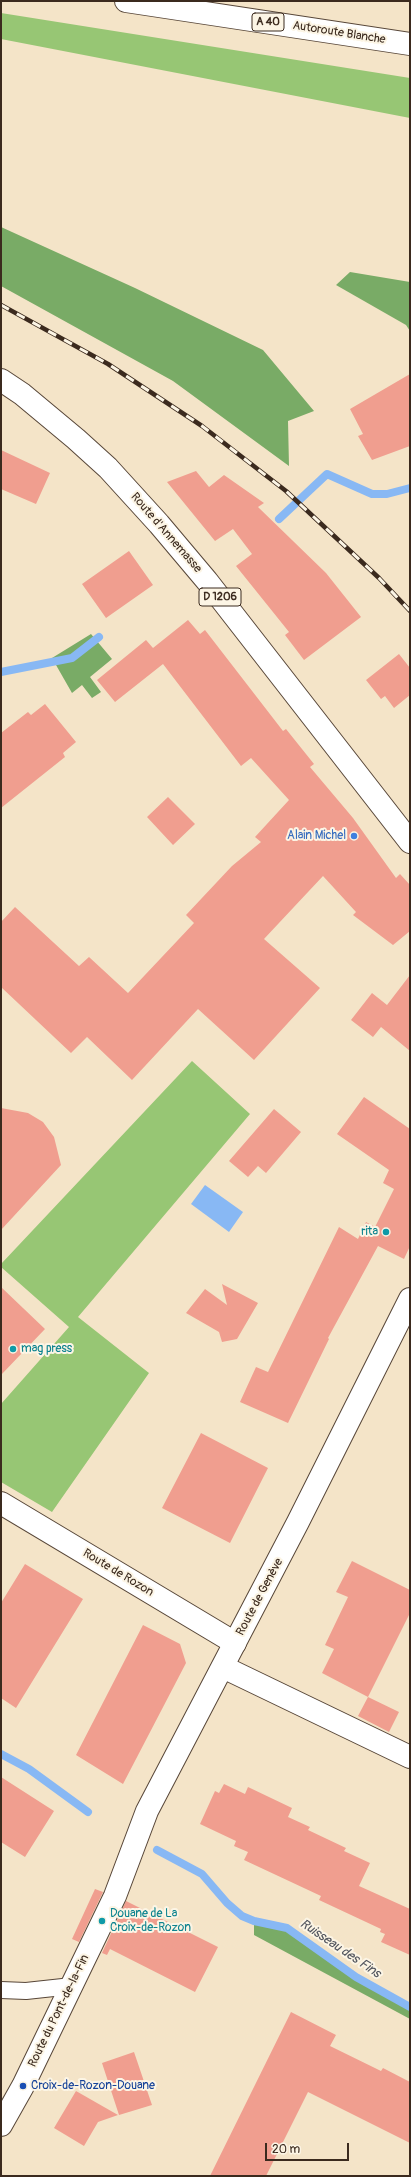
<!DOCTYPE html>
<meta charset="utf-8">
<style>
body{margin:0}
#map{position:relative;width:411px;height:2177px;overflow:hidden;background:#f4e4c8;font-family:Pangolin,sans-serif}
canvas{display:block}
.frame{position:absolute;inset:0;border:2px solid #3b2a1e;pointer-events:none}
.scale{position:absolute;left:265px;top:2143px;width:84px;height:18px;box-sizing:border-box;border:2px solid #3b2a1e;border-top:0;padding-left:5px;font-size:12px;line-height:14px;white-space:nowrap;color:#3b2a1e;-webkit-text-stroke:3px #fcf5e5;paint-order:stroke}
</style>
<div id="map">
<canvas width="411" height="2177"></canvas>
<div class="frame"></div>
<div class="scale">20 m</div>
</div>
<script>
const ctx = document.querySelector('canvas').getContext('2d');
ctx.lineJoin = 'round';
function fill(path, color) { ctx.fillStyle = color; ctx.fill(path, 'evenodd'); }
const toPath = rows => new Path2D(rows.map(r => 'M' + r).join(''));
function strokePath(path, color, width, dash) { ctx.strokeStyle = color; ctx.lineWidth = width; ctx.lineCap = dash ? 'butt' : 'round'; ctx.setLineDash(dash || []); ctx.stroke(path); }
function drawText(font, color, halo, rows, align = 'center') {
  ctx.font = font + ' Pangolin,sans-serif'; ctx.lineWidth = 4; ctx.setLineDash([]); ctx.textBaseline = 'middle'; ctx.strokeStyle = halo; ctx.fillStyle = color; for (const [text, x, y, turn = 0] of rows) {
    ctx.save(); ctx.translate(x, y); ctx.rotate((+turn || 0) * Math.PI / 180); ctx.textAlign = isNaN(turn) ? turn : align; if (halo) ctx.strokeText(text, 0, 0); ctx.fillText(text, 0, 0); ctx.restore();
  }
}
const green = toPath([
 [1,13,410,78,410,118,1,39],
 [192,1061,250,1114,78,1317,149,1373,52,1512,1,1482,1,1404,69,1327,1,1267,1,1264]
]);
const forest = toPath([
 [1,227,135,288,263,350,314,411,288,421,289,466,173,381,1,286],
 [350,272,410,282,410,331,406,325,336,285],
 [91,634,112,659,90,677,101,692,92,698,82,685,72,693,52,658],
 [254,1921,287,1928,356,1977,410,2007,410,2019,254,1935]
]);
const water = toPath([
 [205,1185,243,1212,229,1232,191,1204]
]);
const stream = toPath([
 [279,519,327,474,372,494,387,494,410,488],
 [1,672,72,658,99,637],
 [1,1754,29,1769,88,1812],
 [157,1850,202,1874,227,1903,242,1916,254,1921,287,1928,356,1977,410,2007]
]);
const building = toPath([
 [410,374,410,446,372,460,358,436,363,434,350,409],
 [1,450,50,473,36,504,1,489],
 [196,471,209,487,224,475,264,503,258,507,326,573,361,617,304,660,285,635,289,632,236,566,252,554,233,529,215,541,167,482],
 [129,551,153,585,106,618,82,584],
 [188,620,200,634,205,630,283,731,286,729,314,764,310,767,353,818,396,878,400,874,410,885,410,931,393,945,353,915,356,912,323,876,264,939,320,988,254,1060,198,1009,132,1080,87,1037,71,1053,1,987,1,922,15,907,79,966,89,957,128,993,194,923,186,915,232,866,261,842,255,837,289,800,251,758,241,766,163,664,115,702,97,680,146,640,153,648],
 [399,654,410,668,410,695,394,708,385,696,381,699,366,680],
 [45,704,76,742,63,753,65,757,1,808,1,733,28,712,31,715],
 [168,797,195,824,173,845,147,817],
 [410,975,410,1051,381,1027,373,1037,351,1020,372,993,387,1005],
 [364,1097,410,1129,410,1246,404,1259,378,1246,328,1338,329,1339,288,1423,240,1402,256,1367,268,1372,339,1227,358,1239,366,1222,375,1227,394,1189,383,1183,389,1170,337,1134],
 [1,1108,28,1113,43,1122,54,1137,61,1165,1,1230],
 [274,1109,301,1132,266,1173,258,1166,248,1177,229,1161],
 [222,1284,258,1303,237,1339,222,1342,219,1332,186,1313,205,1289,227,1305],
 [1,1287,45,1329,1,1375],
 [201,1433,268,1468,230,1543,162,1508],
 [352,1561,410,1590,410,1613,368,1697,322,1673,334,1649,325,1645,348,1597,336,1592],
 [25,1564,83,1599,16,1708,1,1698,1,1603],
 [143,1625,180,1644,186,1663,123,1784,76,1755],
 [368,1697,399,1712,389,1732,358,1716],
 [1,1777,54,1811,25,1857,1,1842],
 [224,1784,245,1794,248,1787,292,1808,288,1817,310,1827,308,1830,346,1848,344,1851,370,1863,359,1886,410,1909,410,1955,381,1942,385,1934,380,1932,381,1929,319,1900,321,1896,244,1860,248,1852,234,1846,236,1841,200,1824,215,1791,219,1793],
 [95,1889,103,1892,79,1942,72,1939],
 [126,1901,218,1947,195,1992,110,1949,107,1955,102,1953],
 [291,2012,336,2035,330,2046,381,2071,383,2068,410,2082,410,2143,308,2092,266,2176,210,2176],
 [134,2052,152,2105,119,2115,102,2063],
 [76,2091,118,2115,98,2122,84,2146,54,2128]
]);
const service = toPath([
 [1,1990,26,1991,72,1986]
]);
const minor = toPath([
 [1,1503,235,1643],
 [223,1667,410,1757]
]);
const secondary = toPath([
 [1,2125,23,2086,115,1896,147,1811,298,1522,410,1299]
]);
const primary = toPath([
 [1,380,22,394,76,439,108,468,159,524,207,581,410,842]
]);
const motorway = toPath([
 [126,1,410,44]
]);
const rail = toPath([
 [1,305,108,364,202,426,286,491,379,578,410,611]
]);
const markers = [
 [354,836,4,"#3f7fe0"],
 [386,1232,4,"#0f9aa8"],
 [13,1349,4,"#0f9aa8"],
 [102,1921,4,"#0f9aa8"],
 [23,2086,4,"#1a4fb4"]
];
const shields = [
 [268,22,32],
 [220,597,42]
];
const shieldNames = [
 ["A 40",268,22],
 ["D 1206",220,597]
];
const streetNames = [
 ["Autoroute Blanche",339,33,9],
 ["Route d'Annemasse",166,533,49],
 ["Route de Rozon",118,1573,31],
 ["Route de Genève",260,1597,-62],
 ["Route du Pont-de-la-Fin",59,2011,-64]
];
const shopNames = [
 ["Alain Michel",346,836]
];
const cultureNames = [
 ["rita",378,1232,"right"],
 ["mag press",21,1349],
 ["Douane de La",110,1914],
 ["Croix-de-Rozon",110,1928]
];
const transitNames = [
 ["Croix-de-Rozon-Douane",31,2086]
];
const waterNames = [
 ["Ruisseau des Fins",340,1949,34]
];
fill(green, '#97c674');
fill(forest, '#79ab66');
fill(water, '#88b8f4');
strokePath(stream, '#88b8f4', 8);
fill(building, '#f09e8f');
strokePath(service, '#574638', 18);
strokePath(minor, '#574638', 24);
strokePath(secondary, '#574638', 24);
strokePath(primary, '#574638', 24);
strokePath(motorway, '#574638', 24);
strokePath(service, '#fff', 16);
strokePath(minor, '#fff', 22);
strokePath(secondary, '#fff', 22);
strokePath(primary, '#fff', 22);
strokePath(motorway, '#fff', 22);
strokePath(rail, '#3b2a1e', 4.5);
strokePath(rail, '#fcf5e5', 3, [9]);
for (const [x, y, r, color] of markers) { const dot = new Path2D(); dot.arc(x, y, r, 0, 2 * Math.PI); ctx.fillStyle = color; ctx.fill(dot); strokePath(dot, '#fcf5e5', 1.5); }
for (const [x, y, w] of shields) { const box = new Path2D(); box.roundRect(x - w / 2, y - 9, w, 18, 3); ctx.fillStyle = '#fcf5e5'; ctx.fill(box); strokePath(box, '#3b2a1e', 1); }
drawText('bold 11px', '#3b2a1e', null, shieldNames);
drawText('12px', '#3b2a1e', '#fcf5e5', streetNames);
drawText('12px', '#366cbe', '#fcf5e5', shopNames, 'right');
drawText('12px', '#0d838f', '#fcf5e5', cultureNames, 'left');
drawText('12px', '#164399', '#fcf5e5', transitNames, 'left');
drawText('italic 13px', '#52555e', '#fcf5e5', waterNames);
</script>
